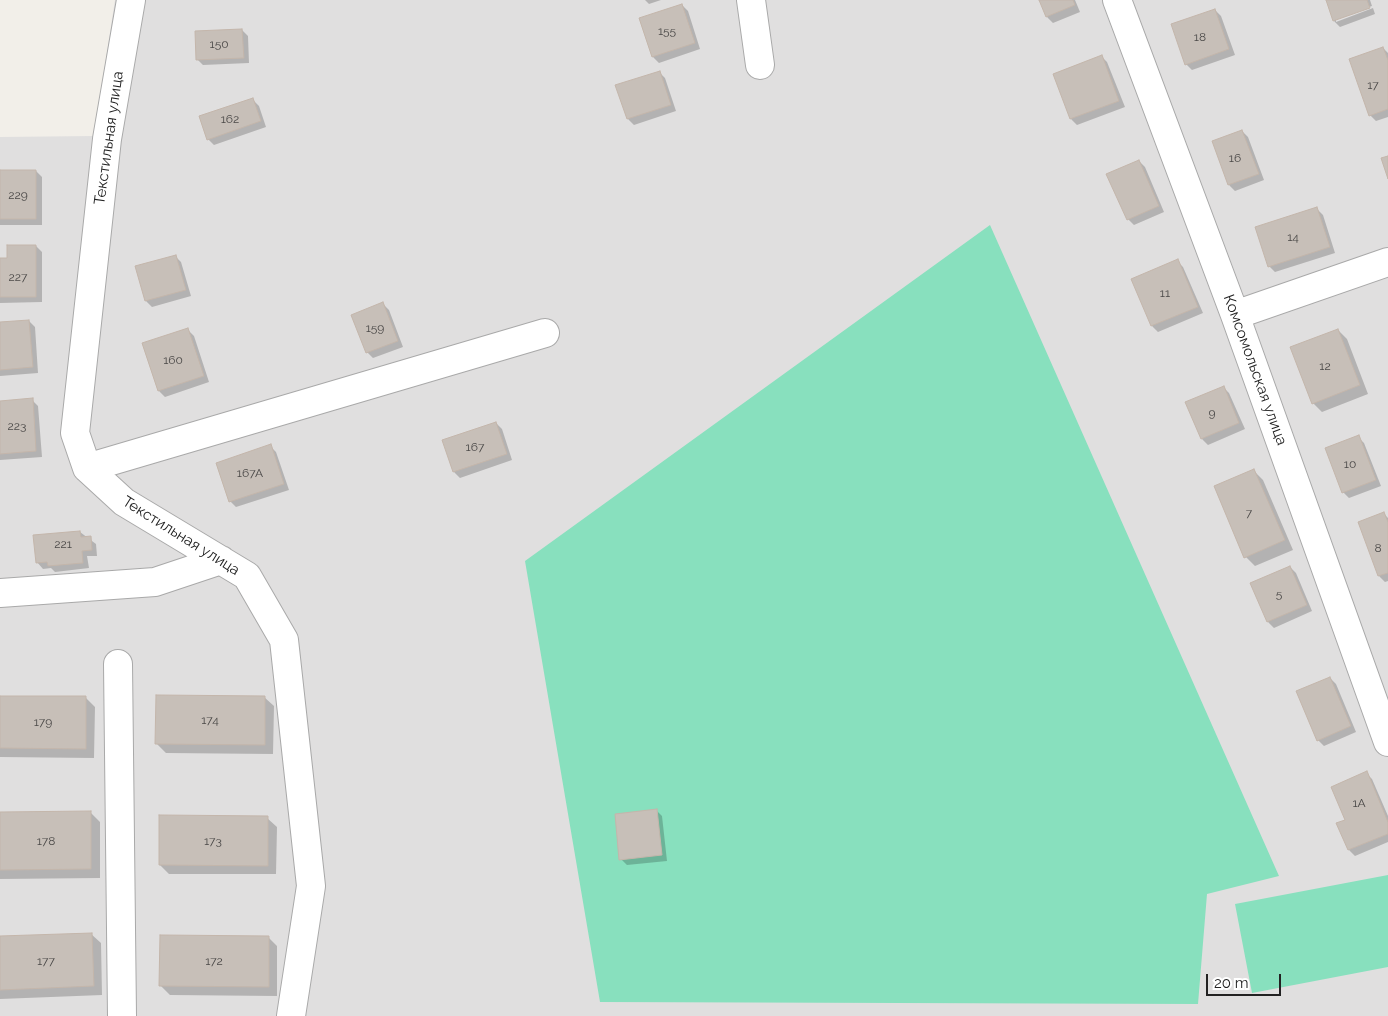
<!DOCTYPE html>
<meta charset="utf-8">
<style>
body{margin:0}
#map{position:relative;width:1388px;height:1016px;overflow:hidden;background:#f2efe9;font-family:Raleway,sans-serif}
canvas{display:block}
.scale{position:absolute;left:1206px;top:974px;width:75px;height:22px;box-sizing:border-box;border:2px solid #222;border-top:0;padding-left:6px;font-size:15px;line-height:18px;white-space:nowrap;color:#222;-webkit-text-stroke:4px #fff;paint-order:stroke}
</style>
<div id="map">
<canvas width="1388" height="1016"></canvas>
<div class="scale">20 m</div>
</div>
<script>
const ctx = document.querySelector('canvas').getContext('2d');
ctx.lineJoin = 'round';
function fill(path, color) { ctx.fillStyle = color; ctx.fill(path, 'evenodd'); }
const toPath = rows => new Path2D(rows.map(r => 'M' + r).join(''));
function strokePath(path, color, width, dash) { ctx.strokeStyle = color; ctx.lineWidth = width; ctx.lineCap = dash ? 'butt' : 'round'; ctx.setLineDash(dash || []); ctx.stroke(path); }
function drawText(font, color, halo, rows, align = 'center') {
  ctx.font = font + ' Raleway,sans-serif'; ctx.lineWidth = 4; ctx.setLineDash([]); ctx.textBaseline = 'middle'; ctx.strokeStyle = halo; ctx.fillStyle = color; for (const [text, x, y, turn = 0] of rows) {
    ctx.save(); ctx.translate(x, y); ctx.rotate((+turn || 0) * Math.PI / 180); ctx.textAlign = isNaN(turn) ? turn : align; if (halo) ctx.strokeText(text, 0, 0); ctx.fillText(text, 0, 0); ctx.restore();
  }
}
const residential = toPath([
 [115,0,1388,0,1388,1016,0,1016,0,137,94,136]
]);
const pitch = toPath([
 [990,225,1279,876,1207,894,1198,1004,600,1002,525,561],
 [1388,875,1388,967,1252,993,1235,904]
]);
const shadow = toPath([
 [645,0,661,0,649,4],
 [1040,0,1075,0,1080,12,1053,23,1047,17],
 [1327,0,1370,0,1372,6,1336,19,1336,22,1373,8,1375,14,1340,27,1334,21],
 [682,5,688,11,700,49,659,63,653,57,641,19],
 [1215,10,1221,16,1235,55,1192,70,1186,64],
 [242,30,248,36,249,63,203,65,197,59],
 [1383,48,1388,53,1388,117,1376,121,1370,115],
 [1101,56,1107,62,1125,107,1077,125,1071,119,1054,74],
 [659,72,665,78,676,111,634,125,628,119],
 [253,100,259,106,266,127,214,145,208,139],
 [1242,131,1248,137,1264,180,1235,191,1229,185,1213,142],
 [1139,161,1145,167,1164,212,1134,225,1128,219],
 [0,171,36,171,42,177,42,225,0,225],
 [1317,209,1323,215,1335,253,1275,272,1269,266],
 [36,246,42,252,42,302,0,303,0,259,8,259],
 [175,256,181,262,191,296,152,307,146,301],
 [1177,261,1183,267,1203,313,1158,332,1152,326,1133,280],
 [383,304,389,310,403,347,373,358,367,352],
 [29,321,35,327,38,373,0,376,0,323],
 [188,330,194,336,209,382,165,397,159,391,144,344],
 [1338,330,1347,339,1368,394,1322,412,1313,403],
 [1223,387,1229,393,1245,429,1208,445,1202,439],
 [32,400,38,406,42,457,0,460,0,402],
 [496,423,502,429,512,460,460,478,454,472],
 [1358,437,1364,443,1381,486,1349,498,1343,492],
 [270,446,276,452,289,490,236,507,230,501],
 [1254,471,1263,480,1293,550,1255,566,1246,557],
 [1384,514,1388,518,1388,581,1385,582,1379,576,1359,523],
 [80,532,96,544,97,556,87,556,89,568,55,572,51,568,43,569,37,562],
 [1290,567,1296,573,1312,611,1274,628,1268,622,1252,583],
 [1330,678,1336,684,1356,732,1324,746,1318,740],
 [0,697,85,697,95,707,94,758,0,757],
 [264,697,274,706,273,754,166,753,157,744],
 [1366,773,1372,779,1388,816,1388,842,1355,856,1349,850,1338,824,1347,820],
 [656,810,662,816,667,861,627,865,621,859],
 [90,812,100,822,100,878,0,879,0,813],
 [267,818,277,827,276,874,169,874,160,865],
 [91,934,101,943,102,995,0,999,0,937],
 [268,937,277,946,277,996,170,995,161,986]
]);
const building = toPath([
 [1039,0,1073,0,1075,5,1046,17,1039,0],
 [1326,0,1367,0,1370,8,1333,21,1326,0],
 [682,4,695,43,652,57,639,18,682,4],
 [1215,9,1229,49,1185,65,1171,24,1215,9],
 [242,29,244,58,196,60,195,31,242,29],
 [1383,47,1388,60,1388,109,1369,116,1349,59,1383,47],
 [1102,55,1119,101,1070,119,1053,74,1102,55],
 [660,71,671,105,627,119,615,85,660,71],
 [253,98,261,121,207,140,199,116,253,98],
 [1242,130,1259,174,1228,185,1212,141,1242,130],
 [1388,156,1388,179,1381,158,1388,156],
 [1139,160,1159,206,1127,220,1106,174,1139,160],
 [0,170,36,170,36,219,0,219,0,170],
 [1317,207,1330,247,1268,267,1255,227,1317,207],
 [7,245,36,245,36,297,0,297,0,258,7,258,7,245],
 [176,255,186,290,145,301,135,266,176,255],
 [1178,259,1198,307,1151,326,1131,279,1178,259],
 [383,302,398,341,366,353,351,315,383,302],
 [29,320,33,367,0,370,0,322,29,320],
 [188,328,204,376,158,391,142,343,188,328],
 [1338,329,1360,385,1312,404,1290,347,1338,329],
 [1224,386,1239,423,1201,439,1185,402,1224,386],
 [33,398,36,451,0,454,0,401,33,398],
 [496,422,507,454,453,472,442,440,496,422],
 [1359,435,1376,480,1342,493,1325,448,1359,435],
 [271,444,284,484,229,502,216,463,271,444],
 [1254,469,1285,540,1244,558,1214,486,1254,469],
 [1384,512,1388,522,1388,573,1378,576,1358,522,1384,512],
 [80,531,81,537,91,536,92,550,82,551,83,563,48,566,47,562,36,563,33,535,80,531],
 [1290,566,1307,605,1267,622,1250,583,1290,566],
 [1330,677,1351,726,1317,741,1296,691,1330,677],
 [156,695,265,696,265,745,155,744,156,695],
 [0,696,86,696,86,749,0,748,0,696],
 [1367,771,1388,822,1388,834,1348,850,1336,823,1345,820,1331,787,1367,771],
 [657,809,662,855,619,860,615,814,657,809],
 [91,811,91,869,0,870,0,812,91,811],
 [159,815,268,816,268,866,159,865,159,815],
 [92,933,94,986,0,990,0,936,92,933],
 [160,935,269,936,269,987,159,986,160,935]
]);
const minor = toPath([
 [131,0,107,139,75,433,87,468,124,502,247,576,284,640,311,886,291,1016],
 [751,0,760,65],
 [1117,0,1235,315,1388,742],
 [1235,315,1388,262],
 [87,468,545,333],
 [0,593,155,582,221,560],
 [118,664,122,1016]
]);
const numberNames = [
 ["155",667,31],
 ["18",1200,37],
 ["150",219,44],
 ["17",1373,85],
 ["162",230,119],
 ["16",1235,158],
 ["229",18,195],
 ["14",1293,237],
 ["227",18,277],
 ["11",1165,293],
 ["159",375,328],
 ["160",173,360],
 ["12",1325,366],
 ["9",1212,413],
 ["223",17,426],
 ["167",475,447],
 ["10",1350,464],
 ["167А",250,473],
 ["7",1249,513],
 ["221",63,544],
 ["8",1378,548],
 ["5",1279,594],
 ["174",210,720],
 ["179",43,722],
 ["1А",1359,803],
 ["178",46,841],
 ["173",213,841],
 ["177",46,961],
 ["172",214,961]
];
const streetNames = [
 ["Текстильная улица",109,138,-82],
 ["Комсомольская улица",1255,370,70],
 ["Текстильная улица",181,536,32]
];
fill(residential, '#e0dfdf');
fill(pitch, '#88e0be');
fill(shadow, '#0003');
fill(building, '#c7bfb8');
strokePath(building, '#c4b6ab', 1);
strokePath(minor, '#a9a9a9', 30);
strokePath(minor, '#fff', 28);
drawText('12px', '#4b4948', null, numberNames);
drawText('15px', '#222', '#fff', streetNames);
</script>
